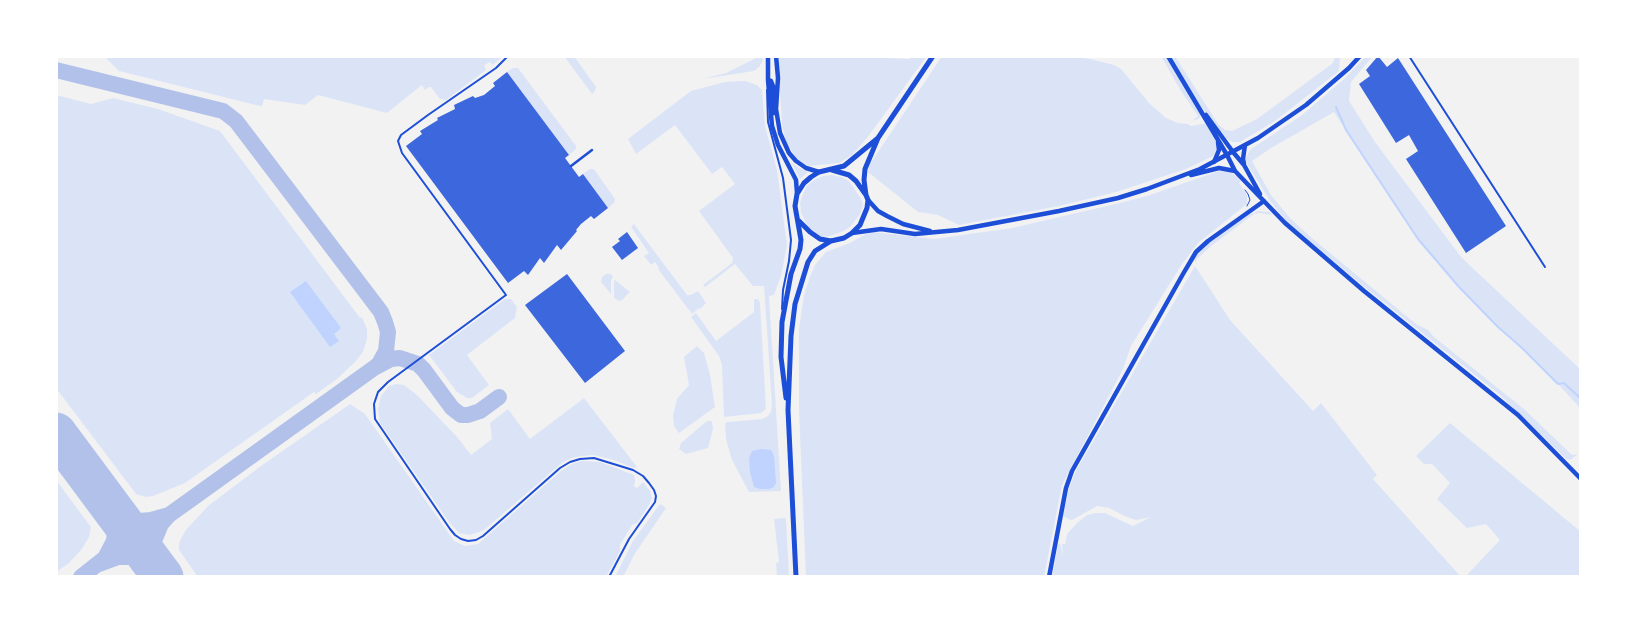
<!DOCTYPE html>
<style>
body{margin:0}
#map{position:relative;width:1637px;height:633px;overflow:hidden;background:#f2f2f2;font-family:Mulish,sans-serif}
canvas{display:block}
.frame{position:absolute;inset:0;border:58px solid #fff;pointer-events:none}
</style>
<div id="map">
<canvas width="1637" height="633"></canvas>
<div class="frame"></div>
</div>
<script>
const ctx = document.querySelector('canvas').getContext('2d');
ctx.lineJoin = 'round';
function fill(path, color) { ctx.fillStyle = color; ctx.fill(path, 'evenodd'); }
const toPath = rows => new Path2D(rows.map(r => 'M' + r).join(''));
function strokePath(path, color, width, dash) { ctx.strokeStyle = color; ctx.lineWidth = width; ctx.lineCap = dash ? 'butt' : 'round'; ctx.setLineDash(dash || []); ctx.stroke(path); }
const green = toPath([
 [104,56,504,56,492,65,490,62,484,65,486,70,446,100,440,99,431,87,429,87,425,90,422,85,387,113,318,95,305,105,264,99,262,106,260,106,119,71],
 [564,56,574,56,596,87,595,91,592,94],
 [760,56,762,56,763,60,759,67,754,71,702,79,726,73],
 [778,56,843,56,909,59,913,56,927,56,867,138,852,155,839,163,809,166,797,159,786,142,782,125],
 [942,56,1070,56,1090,59,1114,65,1121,69,1149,103,1166,118,1178,123,1188,124,1191,126,1207,123,1216,139,1218,145,1217,150,1215,154,1211,157,1186,169,1116,192,1059,206,959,225,938,215,918,212,868,172,870,164],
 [1161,56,1175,56,1218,124,1225,130,1232,131,1257,119,1333,63,1335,56,1340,56,1339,71,1275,121,1240,142,1233,142,1227,139,1189,92,1202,114,1198,119,1192,121,1198,116,1181,91],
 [1366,56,1373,56,1351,82,1349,101,1375,142,1461,257,1581,370,1581,409,1558,384,1522,348,1498,327,1459,287,1418,239,1334,112,1271,148,1252,161,1271,195,1290,218,1313,239,1416,324,1428,330,1434,337,1524,409,1572,455,1578,454,1581,456,1578,454,1570,460,1566,459,1500,395,1362,285,1288,223,1270,201,1246,162,1246,157,1251,149,1302,115,1344,79],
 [513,68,518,68,576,146,576,149,569,155,507,72],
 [745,81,757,85,762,90,765,126,777,170,787,245,781,276,774,295,769,296,781,491,749,492,732,460,726,439,725,423,728,422,762,419,768,416,771,412,772,405,764,286,753,286,735,264,705,287,703,285,732,263,733,258,699,211,735,184,722,167,712,174,675,125,636,154,628,139,691,91,725,82],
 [56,95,91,104,113,98,158,109,220,131,360,318,362,317,367,329,367,339,363,352,355,362,337,379,316,394,314,392,185,483,153,496,146,497,136,494,56,388],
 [791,162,796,166,808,172,800,179],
 [590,169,594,169,596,172,615,199,614,203,608,208,583,174],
 [1219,171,1229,172,1236,176,1241,181,1239,183,1247,195,1247,204,1198,243,1182,264,1131,346,1123,369,1062,485,1044,577,806,577,799,410,799,329,804,295,810,277,815,265,826,252,850,243,866,234,874,232,934,239,1012,228,1120,203,1147,196],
 [832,175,841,177,849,181,861,199,863,205,860,214,851,226,844,231,830,236,822,237,816,234,807,226,801,212,800,203,803,194,807,186,814,180,823,176],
 [1258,211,1270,212,1272,215,1259,213,1254,214,1211,246,1196,260,1196,263,1194,260,1197,255,1210,242,1249,215],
 [634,224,687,295,691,295,698,291,706,303,700,309,699,308,692,314,658,269,659,268,655,262,651,265,644,256,649,253,631,227],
 [1195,266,1230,320,1313,411,1321,403,1377,475,1373,479,1461,577,1052,577,1058,545,1060,543,1063,556,1062,544,1065,544,1067,534,1077,523,1087,515,1095,513,1105,513,1133,526,1151,517,1136,520,1127,517,1109,508,1097,506,1072,520,1068,519,1063,516,1069,488,1077,469],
 [606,274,611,274,613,277,611,280,611,294,601,282,602,277],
 [615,280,630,292,622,300,619,301,614,298,614,281],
 [505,299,511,299,517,307,515,318,467,355,489,385,472,398,467,398,457,392,429,355],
 [754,299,758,299,760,303,766,409,761,413,724,417,722,365,719,356,691,317,696,313,716,341,754,312],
 [697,346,704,353,710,375,715,407,679,433,674,426,673,415,677,399,689,385,684,357],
 [396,384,404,385,417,395,458,438,471,455,492,439,490,423,508,409,530,439,584,398,637,467,634,468,614,460,593,455,581,456,572,458,563,462,484,530,470,535,459,533,449,522,380,423,378,409,381,396,389,386],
 [350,404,365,414,454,541,465,546,478,544,561,471,572,464,582,461,600,462,634,475,635,482,634,486,637,488,643,482,650,491,652,498,649,505,637,523,632,525,620,545,620,551,606,577,198,577,179,550,179,543,185,531,208,506,261,466],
 [707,421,712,421,713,429,708,448,686,454,679,449,681,443],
 [1450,423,1581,532,1581,577,1465,577,1500,540,1486,524,1467,528,1437,499,1450,483,1432,464,1424,464,1416,456],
 [56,480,91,527,89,537,82,549,68,564,56,572],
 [660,504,666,508,634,555,623,577,615,577,633,541],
 [786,518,789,577,777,577,776,563,779,562,774,519]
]);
const water = toPath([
 [306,281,341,328,334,334,339,341,330,347,290,292],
 [761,449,771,450,774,456,776,483,774,487,769,489,760,489,754,487,750,472,749,458,752,451]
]);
const stream = toPath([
 [1336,107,1346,130,1418,239,1459,287,1498,327,1522,348,1558,384,1564,383,1581,399]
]);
const taxiway = toPath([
 [56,70,223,111,236,121,381,312,385,322,388,332,386,351,379,364,374,368,169,515,151,520,139,521,121,514,115,510,107,501],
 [376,367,391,359,400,358,418,364,424,370,452,408,461,415,468,415,480,411,499,397],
 [169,515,161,524,154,541,155,558,161,575,147,563,130,557,118,557,99,564,169,515],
 [81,577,105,558,114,541,115,531,114,519,108,503]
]);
const runway = toPath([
 [56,433,163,577]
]);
const building = toPath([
 [1378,56,1387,67,1398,58,1506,226,1466,253,1406,159,1418,151,1409,135,1396,143,1359,84,1370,76,1366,70],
 [507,72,569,155,565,158,579,177,583,174,608,208,594,219,591,216,581,224,576,230,577,231,561,250,557,245,544,263,540,258,528,275,524,271,508,283,406,146,422,134,420,131,438,120,437,118,455,109,454,105,473,96,475,98,484,95,495,86,493,83],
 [627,232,638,248,622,260,612,247,620,241,618,239],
 [567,274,625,351,585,383,525,305]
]);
const path = toPath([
 [1245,190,1248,194,1250,200,1247,206]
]);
const service = toPath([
 [508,56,496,68,428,115,401,135,398,141,402,153,506,295,388,382,378,392,374,404,375,419,450,529,455,535,461,539,468,541,476,540,483,536,560,468,570,462,580,459,594,458,633,470,643,476,649,483,654,490,656,496,655,502,629,539,609,577],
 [1409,56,1545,267],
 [767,90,768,122,783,178,791,240,789,261,783,290,782,309]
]);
const pedestrian = toPath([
 [571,166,592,150]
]);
const tertiary = toPath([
 [1168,56,1227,155],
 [1206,115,1233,152],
 [1214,162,1219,150,1218,142]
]);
const secondary = toPath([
 [768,56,768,80,772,126,778,145,796,180,797,193],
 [776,56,778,78,776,109,780,133,789,153,796,161,806,168,819,172],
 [768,80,771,81,773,86,774,113],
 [1233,152,1244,165,1260,194],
 [1227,155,1235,171,1285,223,1364,291,1518,415,1581,479],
 [1244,164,1243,159,1245,145],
 [1191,175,1219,168,1235,171],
 [868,200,878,211,887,216,903,224,930,231],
 [852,233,881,229,915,234,958,230,1059,211,1118,198,1147,189,1200,169,1258,138,1306,105,1349,68,1360,56],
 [1049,577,1066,488,1072,471,1183,274,1196,252,1208,241,1264,201]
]);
const primary = toPath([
 [866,195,864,180,865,169,878,138,933,56],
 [799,221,810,232,820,239,831,241,844,238,852,233,860,225,867,208,868,200,866,195,856,181,849,175,832,170],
 [786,398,781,357,782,322,791,274,800,249,801,240,795,206,797,194,804,183,811,177,819,172,844,166,878,138],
 [796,577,788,410,791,336,795,304,808,262,815,251,831,241]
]);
fill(green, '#dbe4f7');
fill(water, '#bfd3fe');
strokePath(stream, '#bfd3fe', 2);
strokePath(taxiway, '#b2c1ea', 16);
strokePath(runway, '#b2c1ea', 41);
fill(building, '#3d67dc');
strokePath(path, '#1d4ed8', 1);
strokePath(service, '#1d4ed8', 2);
strokePath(pedestrian, '#1d4ed8', 2.5);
strokePath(tertiary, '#1d4ed8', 4.5);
strokePath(secondary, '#1d4ed8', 4.5);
strokePath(primary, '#1d4ed8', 5);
</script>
